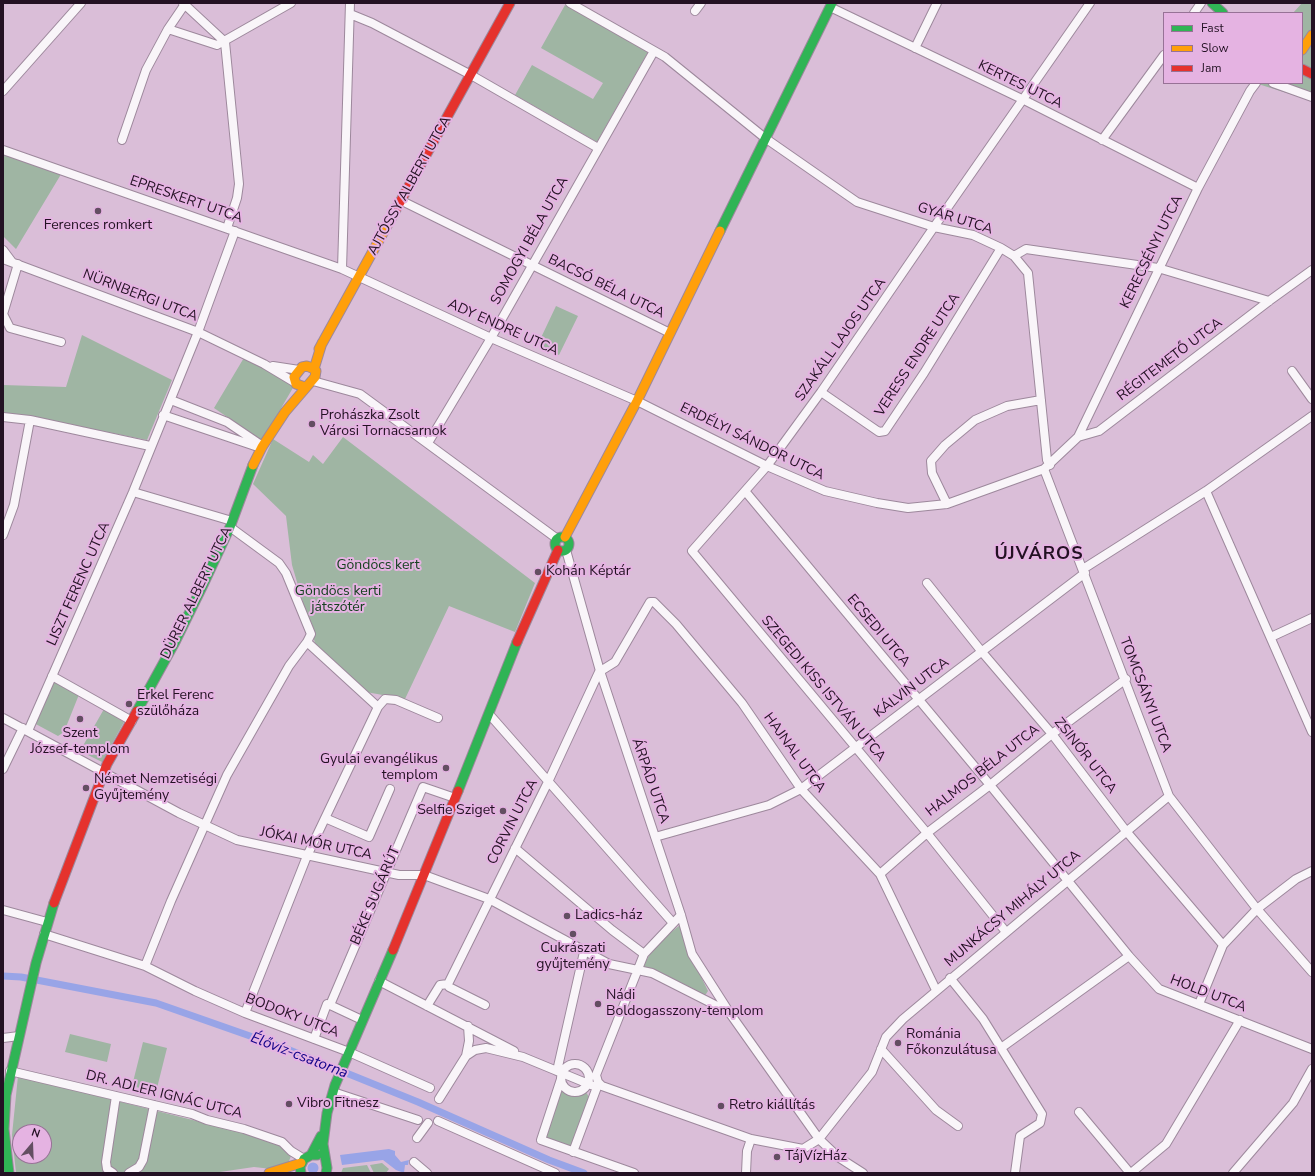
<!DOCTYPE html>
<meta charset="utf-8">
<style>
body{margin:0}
#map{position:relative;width:1315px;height:1176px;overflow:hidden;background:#dabed8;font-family:"Nunito Sans",sans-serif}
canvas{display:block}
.frame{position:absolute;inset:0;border:4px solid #231123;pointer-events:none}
.legend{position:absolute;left:1163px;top:12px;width:140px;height:72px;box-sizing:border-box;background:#e5b3e2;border:1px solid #977296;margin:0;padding:5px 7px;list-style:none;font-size:12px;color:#231123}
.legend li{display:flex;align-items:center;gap:8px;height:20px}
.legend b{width:20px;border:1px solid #977296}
.north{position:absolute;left:12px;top:1124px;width:40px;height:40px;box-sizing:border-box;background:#e5b3e2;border:1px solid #977296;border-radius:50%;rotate:19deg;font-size:11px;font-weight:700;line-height:16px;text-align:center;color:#231123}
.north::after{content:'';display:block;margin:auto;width:14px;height:18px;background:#634e62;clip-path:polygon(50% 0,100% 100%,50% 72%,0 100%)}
</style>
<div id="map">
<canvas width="1315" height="1176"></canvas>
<div class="frame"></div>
<ul class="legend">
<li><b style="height:5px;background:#30b455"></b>Fast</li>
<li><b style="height:5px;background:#ff9f0a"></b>Slow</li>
<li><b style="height:5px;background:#e5322d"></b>Jam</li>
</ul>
<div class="north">N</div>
</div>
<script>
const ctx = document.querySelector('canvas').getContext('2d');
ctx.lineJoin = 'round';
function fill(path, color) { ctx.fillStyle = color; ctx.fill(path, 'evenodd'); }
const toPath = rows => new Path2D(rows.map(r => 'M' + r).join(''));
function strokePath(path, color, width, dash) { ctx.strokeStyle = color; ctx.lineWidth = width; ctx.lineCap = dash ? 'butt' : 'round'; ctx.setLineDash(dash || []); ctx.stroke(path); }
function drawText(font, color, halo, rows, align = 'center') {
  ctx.font = font + ' "Nunito Sans",sans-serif'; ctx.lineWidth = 4; ctx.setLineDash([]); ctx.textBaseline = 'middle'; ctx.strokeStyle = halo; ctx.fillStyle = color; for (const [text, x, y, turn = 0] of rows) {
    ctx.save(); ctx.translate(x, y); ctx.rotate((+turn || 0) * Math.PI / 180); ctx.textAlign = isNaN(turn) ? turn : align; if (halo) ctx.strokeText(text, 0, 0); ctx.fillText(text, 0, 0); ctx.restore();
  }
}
const green = toPath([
 [1302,3,1312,3,1312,101,1255,83,1302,83,1302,13,1293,13],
 [565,5,648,52,597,142,515,95,532,65,593,99,603,83,541,48],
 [3,150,63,171,16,249,3,236],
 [556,306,578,316,559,355,538,344],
 [82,335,172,380,147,440,27,416,3,413,3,385,66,387],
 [245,356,293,376,294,386,262,441,214,408],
 [343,437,535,583,515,632,449,606,405,699,366,692,315,643,292,565,286,516,253,484,273,439,309,462,313,455,323,464],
 [52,676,80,692,64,732,58,736,32,722],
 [104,709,124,722,102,762,80,751],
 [680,925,689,952,708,991,704,997,642,968,655,945],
 [70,1034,111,1044,107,1062,65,1052],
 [143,1042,167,1048,156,1092,132,1086],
 [18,1076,280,1142,292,1153,288,1164,272,1169,254,1167,213,1173,16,1173,12,1135],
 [20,1132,44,1132,44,1156,20,1156],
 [562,1083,571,1091,584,1089,589,1097,573,1152,541,1140],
 [382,1163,389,1169,386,1173,374,1173,370,1165],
 [367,1165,371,1173,341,1173,343,1168]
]);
const water = toPath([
 [389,1149,395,1151,395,1155,401,1162,409,1160,408,1165,405,1165,404,1173,396,1170,383,1160,342,1165,340,1155],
 '307.5 1168a5.5 5.5 0 1 1 11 0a5.5 5.5 0 1 1-11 0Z'
]);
const canal = toPath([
 [3,976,21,977,156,1003,287,1049,418,1102,549,1160,584,1173]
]);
const street = toPath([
 [183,3,225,42],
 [570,3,665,57,765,138,857,202,934,227,973,235,1001,248,1014,256,1028,273,1047,460,1050,465],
 [830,7,1024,100,1198,188],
 [695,11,701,3],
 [1194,13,1201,3],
 [350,14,372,23,471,75,598,148],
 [168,29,217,45,291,3],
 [225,42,239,184,237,198,227,228],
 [915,48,937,3],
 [1273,83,1312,97],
 [3,91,81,3],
 [122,140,146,70,168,29,185,4],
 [1102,140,1164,55],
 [3,150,342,269,491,338,637,401,767,466,825,491,877,503,908,508,947,504,1044,469,1078,437,1099,431,1269,301,1312,270],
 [402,201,670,333],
 [3,250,12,262],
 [1014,256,1026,249,1158,268,1269,301],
 [3,259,198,332,264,364,294,382],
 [18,264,3,314,10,328,61,342],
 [342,269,350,3],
 [273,366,299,370],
 [1292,371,1312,399],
 [313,381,360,394,556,538],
 [821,392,879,432,885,431,924,373,1001,248],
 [171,400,227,422,261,445],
 [163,415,255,446,262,447],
 [3,417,30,420,150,446],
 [1078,437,1198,188,1250,91,1256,83],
 [428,443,491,338,654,51],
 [1044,469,1169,796,1257,909,1312,972],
 [745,491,990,785,1129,956,1159,989,1312,1049],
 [1206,491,1312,732],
 [133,492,232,521],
 [947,504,932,473,931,461,945,445,975,420,1007,406,1041,400],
 [230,527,279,563,286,573,311,634,307,642,378,707,385,699,396,700,438,718],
 [3,535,14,505,30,420],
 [566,550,600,671,681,915,692,954,729,1012,819,1139,838,1157,863,1173],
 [1083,569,1206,491,1312,416],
 [927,583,982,652,1052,734,1126,831,1223,945],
 [1271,637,1312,618],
 [52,676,132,721],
 [489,714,673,923],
 [3,718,179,813,237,840,399,875,424,875,489,899,609,964,652,973,729,1012],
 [28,731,133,492,198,332,235,231],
 [3,769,23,728],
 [325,818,369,837,390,789],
 [655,837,769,805,801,789,1085,573],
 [515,848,612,930,644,954],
 [880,874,927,833,990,785,1052,734,1126,679],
 [3,910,47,922],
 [681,915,644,954,596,1075,598,1082,602,1086,751,1139,803,1149,819,1139,872,1072,886,1037,903,1019,1169,796],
 [1006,932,927,833,692,551,767,466,821,392,934,227,1090,3],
 [44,934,145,966,195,991,245,1013,349,1052,430,1088],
 [145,966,171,901,227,775,289,666,307,642],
 [950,978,983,1019,1042,1114,1040,1123,1020,1136,1015,1173],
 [379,981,514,1051],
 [1199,1004,1223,945,1257,909,1296,879,1312,871],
 [485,1005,449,987,448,984,548,782,599,672,615,662,650,602,654,602,676,624,742,703,801,789,880,874,936,990],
 [427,1006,440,985,448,984],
 [245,1013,307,856,378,707],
 [362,1020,330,1005,423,787,455,798],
 [3,1038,19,1036],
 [314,1039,327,1004,330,1005],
 [1001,1048,1129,956],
 [881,1049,936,1110,958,1126],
 [466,1056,469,1041,468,1026],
 '561 1078a14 14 0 1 1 28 0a14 14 0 1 1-28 0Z',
 [10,1071,192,1114,207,1120,244,1129,282,1142,291,1151,304,1159],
 [557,1071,584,952],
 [561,1079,541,1140,634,1173],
 [333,1092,418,1120],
 [439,1099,466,1056,475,1050,486,1048,523,1057,591,1085],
 [1079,1112,1130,1173],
 [438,1121,555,1173],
 [417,1138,428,1123],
 [573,1152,597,1087],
 [414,1162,427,1173],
 [113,1173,107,1169,106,1162,116,1096],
 [129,1173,139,1167,143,1160,154,1105],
 [746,1173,747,1151,751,1139],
 [1131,1173,1166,1144,1240,1020],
 [1233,1173,1293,1103,1312,1069]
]);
const fast = toPath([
 [1212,3,1223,13],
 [720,231,832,3],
 '555 544a7 7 0 1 1 14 0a7 7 0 1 1-14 0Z',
 [137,711,175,642,203,585,230,527,253,465],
 [458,791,517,642],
 [311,1155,321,1136],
 [9,1173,4,1129,6,1095,36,963,54,903],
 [301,1173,300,1167,304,1159,311,1155,317,1155],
 [326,1173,327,1168,323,1144,327,1113,335,1085,393,950]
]);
const slow = toPath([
 [1302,50,1312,35],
 [319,349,394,213],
 [305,387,296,384,294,377,302,367,307,366,314,369],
 [253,465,262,447,285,412,315,377,316,371,314,369,322,343],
 [565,537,637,401,720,231],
 [269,1173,301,1163]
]);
const jam = toPath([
 [1302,69,1312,74],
 [394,213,510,3],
 [517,642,558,550],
 [54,903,107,764,137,711],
 [393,950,458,791]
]);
const markers = [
 [98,211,4,"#634e62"],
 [312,424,4,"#634e62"],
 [538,572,4,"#634e62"],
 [129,704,4,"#634e62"],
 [80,719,4,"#634e62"],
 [446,768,4,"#634e62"],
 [86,788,4,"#634e62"],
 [503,811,4,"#634e62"],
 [567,916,4,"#634e62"],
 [573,934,4,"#634e62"],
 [598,1004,4,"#634e62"],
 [898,1043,4,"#634e62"],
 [289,1104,4,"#634e62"],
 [721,1106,4,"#634e62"],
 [777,1157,4,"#634e62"]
];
const streetNames = [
 ["KERTES UTCA",1020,85,26],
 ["AJTÓSSY ALBERT UTCA",410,186,-61],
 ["EPRESKERT UTCA",186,200,19],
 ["GYÁR UTCA",955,219,17],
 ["SOMOGYI BÉLA UTCA",530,241,-61],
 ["KERECSÉNYI UTCA",1152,252,-64],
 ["BACSÓ BÉLA UTCA",606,287,26],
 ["NÜRNBERGI UTCA",140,296,21],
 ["ADY ENDRE UTCA",503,328,24],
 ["SZAKÁLL LAJOS UTCA",841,340,-55],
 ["VERESS ENDRE UTCA",918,355,-57],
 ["RÉGITEMETŐ UTCA",1170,360,-37],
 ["ERDÉLYI SÁNDOR UTCA",752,442,26],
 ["LISZT FERENC UTCA",79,584,-66],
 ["DÜRER ALBERT UTCA",197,593,-64],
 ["ECSEDI UTCA",878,631,50],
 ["KÁLVIN UTCA",912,688,-37],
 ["SZEGEDI KISS ISTVÁN UTCA",823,689,50],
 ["TOMCSÁNYI UTCA",1145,695,69],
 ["HAJNAL UTCA",794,753,54],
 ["ZSINÓR UTCA",1085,756,52],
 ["HALMOS BÉLA UTCA",983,771,-38],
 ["ÁRPÁD UTCA",650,781,71],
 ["CORVIN UTCA",513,822,-63],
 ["JÓKAI MÓR UTCA",316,844,12],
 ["BÉKE SUGÁRÚT",376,896,-67],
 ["MUNKÁCSY MIHÁLY UTCA",1013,909,-40],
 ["HOLD UTCA",1208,994,21],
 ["BODOKY UTCA",292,1016,21],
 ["DR. ADLER IGNÁC UTCA",164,1095,14]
];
const poiNames = [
 ["Ferences romkert",98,226,"center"],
 ["Prohászka Zsolt",320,416],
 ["Városi Tornacsarnok",320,432],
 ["Kohán Képtár",546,572],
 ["Erkel Ferenc",137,696],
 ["szülőháza",137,712],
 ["Szent",80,734,"center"],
 ["József-templom",80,750,"center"],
 ["Gyulai evangélikus",438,760,"right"],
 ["templom",438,776,"right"],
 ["Német Nemzetiségi",94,780],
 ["Gyűjtemény",94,796],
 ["Selfie Sziget",495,811,"right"],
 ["Ladics-ház",575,916],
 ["Cukrászati",573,949,"center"],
 ["gyűjtemény",573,965,"center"],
 ["Nádi",606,996],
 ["Boldogasszony-templom",606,1012],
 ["Románia",906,1035],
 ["Főkonzulátusa",906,1051],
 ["Vibro Fitnesz",297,1104],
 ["Retro kiállítás",729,1106],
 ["TájVízHáz",785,1157]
];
const parkNames = [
 ["Göndöcs kert",378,566],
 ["Göndöcs kerti",338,592],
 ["játszótér",338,608]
];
const waterNames = [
 ["Élővíz-csatorna",299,1056,21]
];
const districtNames = [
 ["ÚJVÁROS",1039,555]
];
fill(green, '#9fb5a3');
fill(water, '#98a4e7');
strokePath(canal, '#98a4e7', 7);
strokePath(street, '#9d889c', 10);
strokePath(fast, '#9d889c', 11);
strokePath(slow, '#9d889c', 11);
strokePath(jam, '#9d889c', 11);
strokePath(street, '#f9f5f9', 8);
strokePath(fast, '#30b455', 9);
strokePath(slow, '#ff9f0a', 9);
strokePath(jam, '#e5322d', 9);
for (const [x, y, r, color] of markers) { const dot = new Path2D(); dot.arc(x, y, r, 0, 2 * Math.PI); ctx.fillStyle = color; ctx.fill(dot); strokePath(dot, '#e5b3e2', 1.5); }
drawText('14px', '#231123', '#e5b3e2', streetNames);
drawText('14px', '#231123', '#e5b3e2', poiNames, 'left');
drawText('14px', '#15421f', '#e5b3e2', parkNames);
drawText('italic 15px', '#0f0087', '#e5b3e2', waterNames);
ctx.letterSpacing = '1px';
drawText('bold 18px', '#231123', '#e5b3e2', districtNames);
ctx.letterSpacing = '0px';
</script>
